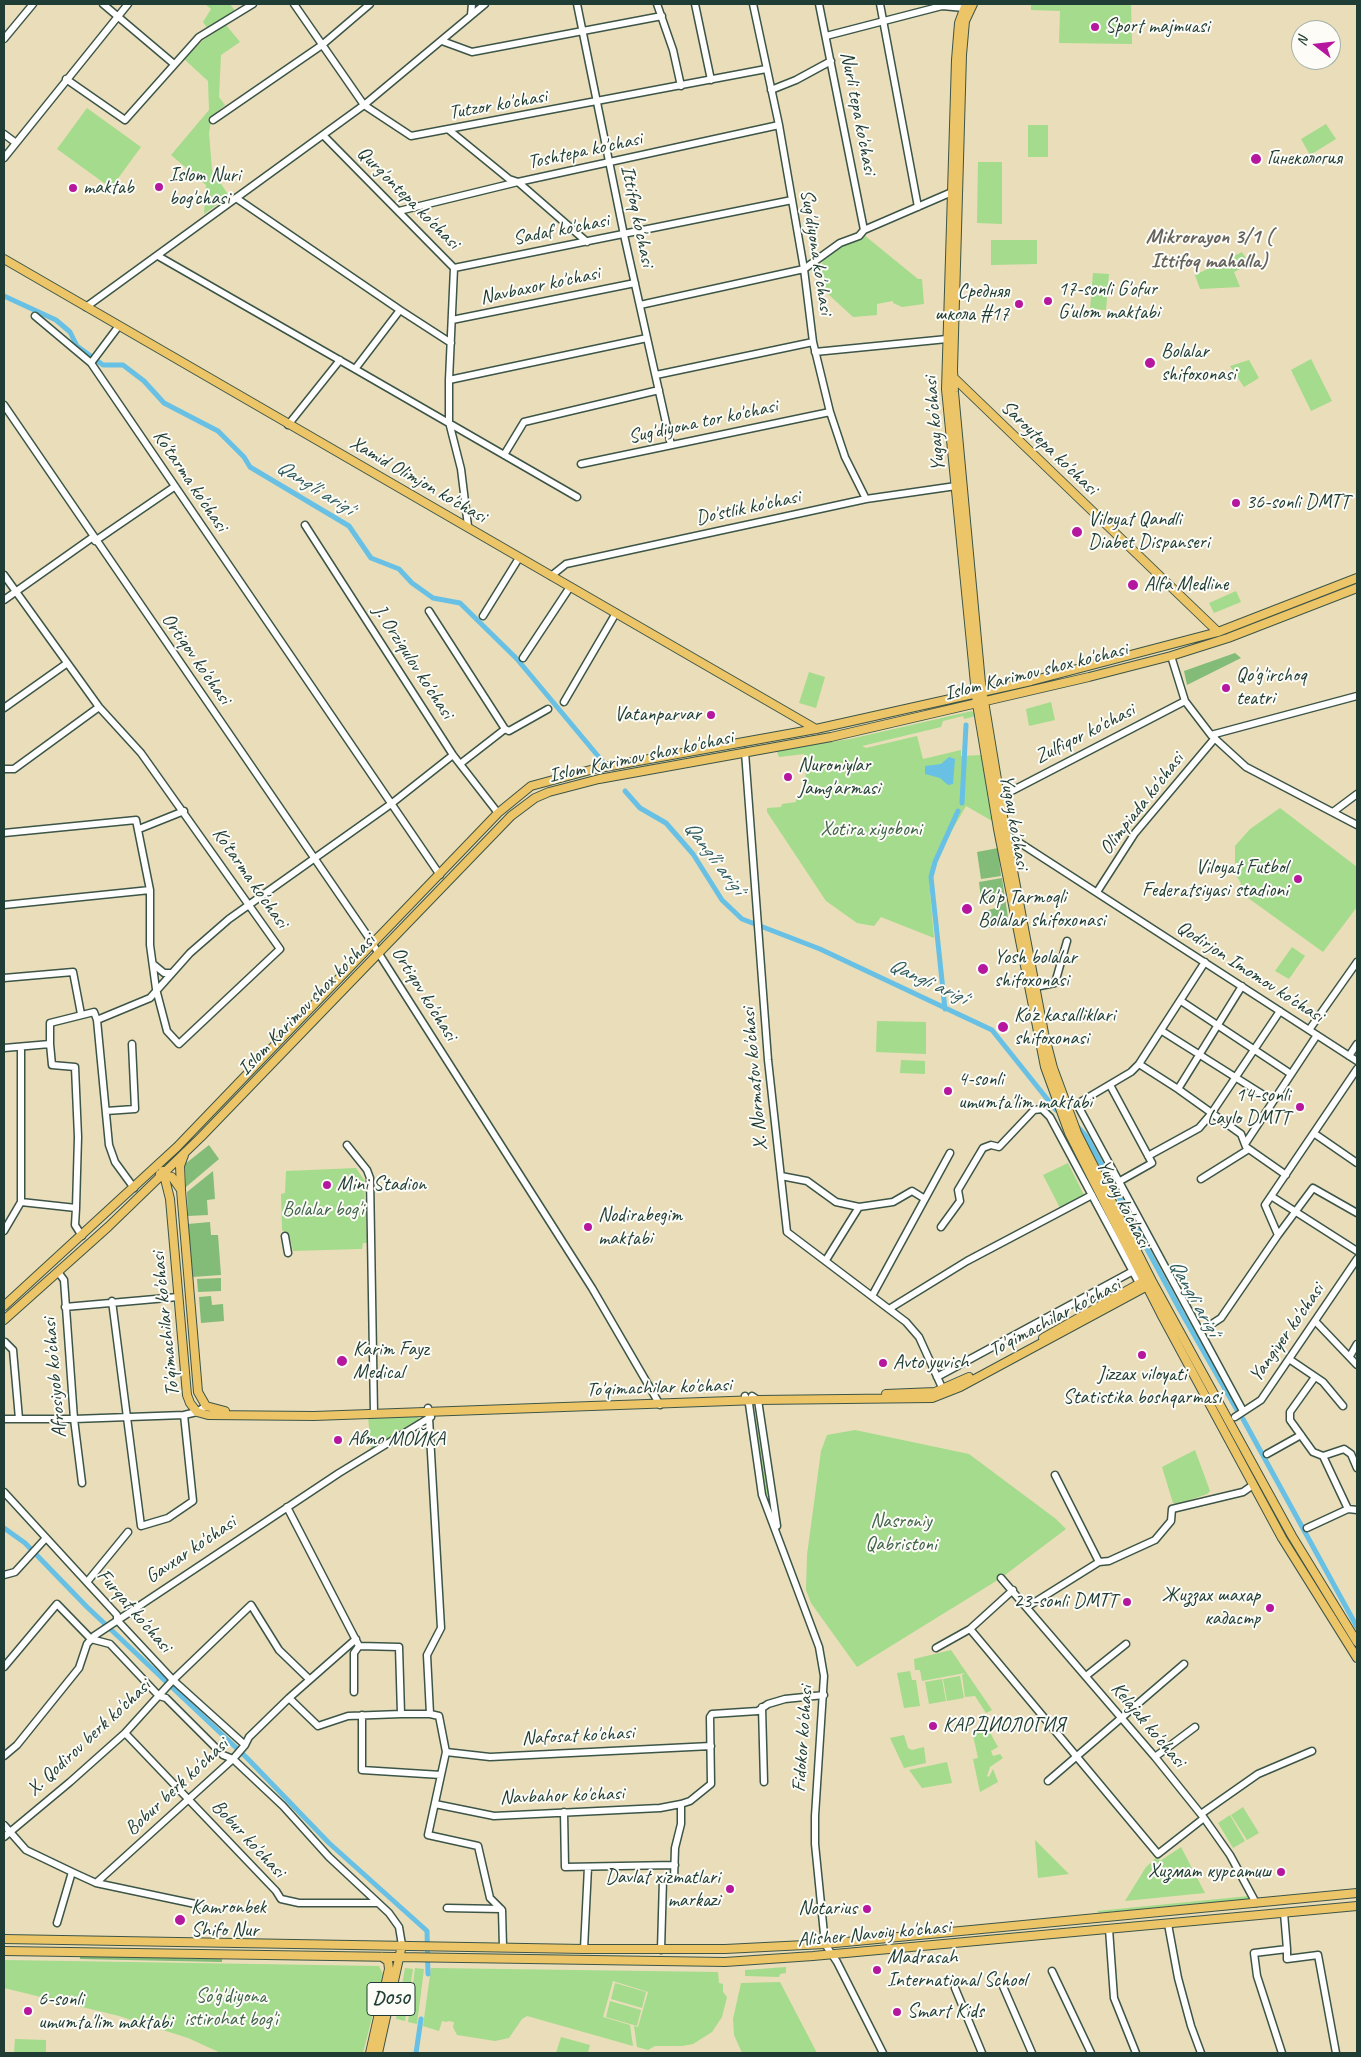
<!DOCTYPE html>
<meta charset="utf-8">
<style>
body{margin:0}
#map{position:relative;width:1361px;height:2057px;overflow:hidden;background:#e9deb9;font-family:Caveat,sans-serif}
canvas{display:block}
.frame{position:absolute;inset:0;border:5px solid #1f3d34;pointer-events:none}
.north{position:absolute;left:1291px;top:20px;width:50px;height:50px;box-sizing:border-box;background:#fdfcf7;border:1px solid #a4b0a9;border-radius:50%;rotate:286deg;font-size:14px;font-weight:700;line-height:20px;text-align:center;color:#1f3d34}
.north::after{content:'';display:block;margin:auto;width:18px;height:22px;background:#b5179e;clip-path:polygon(50% 0,100% 100%,50% 72%,0 100%)}
</style>
<div id="map">
<canvas width="1361" height="2057"></canvas>
<div class="frame"></div>
<div class="north">N</div>
</div>
<script>
const ctx = document.querySelector('canvas').getContext('2d');
ctx.lineJoin = 'round';
function fill(path, color) { ctx.fillStyle = color; ctx.fill(path, 'evenodd'); }
const toPath = rows => new Path2D(rows.map(r => 'M' + r).join(''));
function strokePath(path, color, width, dash) { ctx.strokeStyle = color; ctx.lineWidth = width; ctx.lineCap = dash ? 'butt' : 'round'; ctx.setLineDash(dash || []); ctx.stroke(path); }
function drawText(font, color, halo, rows, align = 'center') {
  ctx.font = font + ' Caveat,sans-serif'; ctx.lineWidth = 4; ctx.setLineDash([]); ctx.textBaseline = 'middle'; ctx.strokeStyle = halo; ctx.fillStyle = color; for (const [text, x, y, turn = 0] of rows) {
    ctx.save(); ctx.translate(x, y); ctx.rotate((+turn || 0) * Math.PI / 180); ctx.textAlign = isNaN(turn) ? turn : align; if (halo) ctx.strokeText(text, 0, 0); ctx.fillText(text, 0, 0); ctx.restore();
  }
}
const green = toPath([
 [205,4,230,4,236,12,208,29,203,22,211,9],
 [1031,4,1131,4,1132,44,1059,43,1060,11,1031,10],
 [226,25,240,42,221,55,219,97,225,105,212,116,209,133,212,170,229,196,204,214,206,185,171,155,209,110,208,81,184,59,202,41],
 [87,108,141,147,111,188,57,149],
 [1326,124,1336,139,1310,155,1301,139],
 [1028,125,1048,125,1048,157,1028,157],
 [978,162,1002,162,1002,224,977,223],
 [864,235,918,279,922,279,924,304,902,307,893,303,893,301,877,304,877,315,853,317,828,294,820,278,823,259,840,245],
 [991,240,1037,240,1037,264,991,265],
 [1242,252,1250,264,1234,272,1240,287,1200,289,1195,275],
 [1093,273,1109,274,1106,310,1090,309],
 [1311,359,1332,401,1311,411,1291,370],
 [1249,360,1259,378,1244,387,1230,366],
 [1236,591,1241,602,1214,613,1209,603],
 [809,672,825,677,816,708,799,703],
 [1051,702,1055,720,1029,726,1026,709],
 [972,711,976,716,964,719,963,716,943,721,941,727,862,746,866,748,917,736,923,759,961,750,961,756,981,755,994,822,966,806,947,839,929,879,934,938,881,917,874,926,857,923,826,901,767,812,767,808,781,807,782,804,796,802,796,795,807,794,804,754,779,757,776,750,850,739],
 [1280,808,1357,867,1357,907,1323,952,1237,890,1241,883,1235,874,1235,846,1250,829],
 [1292,947,1305,956,1289,979,1275,971],
 [877,1021,926,1022,926,1054,876,1052],
 [901,1060,925,1061,925,1074,900,1073],
 [1068,1163,1084,1195,1060,1208,1043,1175],
 [356,1168,365,1181,364,1209,366,1209,367,1243,363,1243,362,1249,359,1249,293,1251,289,1234,282,1230,281,1194,285,1193,286,1171],
 [754,1407,768,1494,767,1495,765,1494],
 [409,1414,410,1417,418,1417,420,1422,371,1449,368,1416],
 [855,1430,969,1454,1056,1519,1066,1529,1001,1578,857,1667,811,1603,806,1590,807,1555,821,1451,827,1435],
 [1195,1450,1210,1491,1207,1494,1178,1504,1173,1503,1162,1467],
 [951,1650,992,1710,986,1713,975,1696,965,1697,962,1675,965,1673,922,1681,920,1670,915,1670,914,1659],
 [910,1671,912,1680,916,1680,920,1706,904,1708,897,1673],
 [960,1676,964,1698,947,1701,943,1679],
 [942,1679,946,1701,929,1704,925,1682],
 [987,1727,998,1747,991,1751,993,1756,1000,1754,1003,1758,990,1767,987,1776,989,1777,993,1769,998,1782,980,1792,973,1759,978,1758,972,1731],
 [904,1735,908,1748,912,1750,924,1747,926,1763,904,1768,890,1738],
 [947,1762,952,1783,922,1788,909,1770],
 [1243,1807,1259,1833,1247,1840,1231,1815],
 [1230,1815,1245,1841,1233,1848,1218,1823],
 [1035,1840,1069,1874,1038,1878],
 [1181,1847,1205,1893,1125,1901,1146,1867,1157,1857,1160,1861],
 [1249,1896,1248,1899,1099,1913,1097,1911],
 [4,1960,379,1966,383,1974,363,2053,221,2053,188,2038,119,2016,4,1988],
 [786,1967,786,1973,780,1974,779,1977,745,1976,745,1970],
 [405,1968,413,1969,405,2021,396,2019],
 [415,1968,424,1969,417,2024,408,2022],
 [431,1968,718,1972,719,1983,723,1984,723,1992,727,1997,722,2017,712,2032,693,2044,682,2046,655,2046,648,2050,637,2047,634,2026,638,2027,648,1992,613,1981,603,2017,630,2025,633,2046,527,2016,522,2019,509,2038,495,2041,457,2035,453,2027,454,2022,448,2021,447,2022,442,2021,439,2031,423,2026],
 [780,1982,817,2053,742,2053,734,2035,733,2019,741,1983],
 [615,1983,646,1992,642,2008,611,1999],
 [610,2001,641,2010,637,2026,606,2017],
 [561,2037,590,2045,588,2053,556,2053],
 [15,2039,46,2040,46,2053,14,2053]
]);
const forest = toPath([
 [1235,653,1241,658,1187,685,1184,671],
 [998,848,1001,876,981,879,977,852],
 [1002,878,1009,924,987,928,984,911,996,908,994,897,981,899,979,882],
 [209,1145,219,1159,186,1187,185,1164],
 [213,1171,215,1199,207,1200,208,1215,188,1216,187,1192],
 [210,1222,211,1235,218,1235,221,1275,192,1277,188,1224],
 [221,1278,221,1291,198,1292,197,1279],
 [211,1296,212,1305,223,1304,224,1321,201,1323,199,1297],
 [80,1956,222,1959,222,1962,80,1959]
]);
const water = toPath([
 [949,757,955,759,953,784,948,785,940,778,925,774,925,766,941,764]
]);
const canal = toPath([
 [4,296,56,320,70,332,77,346,103,365,123,365,144,381,164,403,218,431,244,457,250,467,349,526,371,558,399,569,412,583,433,598,460,603,517,659,603,762],
 [625,791,640,808,666,823,693,854,722,900,742,919,820,949,992,1030,1056,1110],
 [962,803,966,725],
 [945,1009,931,877,935,862,958,811],
 [1076,1125,1086,1136,1180,1310,1237,1410],
 [1243,1419,1357,1627],
 [4,1528,25,1543,87,1607,247,1758,329,1843,427,1931,428,1974],
 [416,2053,421,2019]
]);
const minor = toPath([
 [103,4,174,64],
 [294,4,364,105,411,136,766,69],
 [577,4,624,235,671,445],
 [657,4,673,50,681,86],
 [695,4,711,80],
 [753,4,779,125,804,269,813,342,830,412,845,457,866,499],
 [819,4,864,230],
 [880,4,918,207],
 [471,15,472,4],
 [826,36,942,6,964,8],
 [4,39,33,4],
 [442,41,472,52,662,16],
 [66,79,125,120,199,37,253,4],
 [771,90,796,80,831,61],
 [213,120,322,45,370,4],
 [449,130,509,179,518,182,587,242],
 [4,134,16,143],
 [323,135,454,268,449,380],
 [4,158,128,4],
 [236,198,400,310,355,369,577,497],
 [399,211,518,182,779,125],
 [158,256,355,369],
 [454,268,792,200],
 [640,305,804,269,840,243,859,236,864,230,952,192],
 [86,307,364,105,485,4],
 [400,310,451,343],
 [35,316,91,363,440,875],
 [452,320,635,283],
 [815,352,947,339],
 [91,363,118,327],
 [656,375,813,342],
 [4,405,367,935,592,1288,660,1405],
 [288,425,340,360],
 [504,455,524,422,659,390],
 [581,464,830,412],
 [305,525,453,755,498,813],
 [468,526,461,469,449,422,449,380,647,338],
 [95,541,174,487],
 [4,575,99,707,141,753,280,949,179,1044,167,1031,156,989,150,945,150,890,4,905],
 [551,576,566,564,866,499,956,486],
 [4,600,93,537],
 [429,611,505,729,460,764],
 [483,616,519,558],
 [1171,656,1185,701,1211,735,1246,767,1357,825],
 [523,658,570,587],
 [564,702,616,613],
 [4,708,66,664],
 [505,729,509,731,548,709],
 [1211,735,1357,696],
 [745,752,768,1060,787,1232,906,1322,919,1337,944,1392],
 [4,769,14,769,99,707],
 [1000,797,1185,701],
 [1333,812,1357,794],
 [139,829,184,811],
 [1003,832,1357,1061],
 [4,833,136,820,150,890],
 [1097,892,1135,833,1215,738],
 [1205,962,1139,1064,1131,1072,1077,1104,1243,1411],
 [153,964,164,973,171,973],
 [4,978,73,972,81,1014],
 [1035,987,1055,983,1067,941],
 [1181,1001,1291,1074],
 [97,1020,150,998,190,953,229,919,391,804,453,755],
 [1309,1030,1357,962],
 [1162,1031,1273,1101],
 [50,1044,52,1065,75,1067,78,1137,76,1208],
 [21,1047,21,1202,76,1208,75,1225,82,1236],
 [4,1048,50,1044,50,1023,94,1012,97,1020,109,1145,115,1162,134,1188],
 [1349,1056,1357,1044],
 [1139,1064,1178,1089,1241,1134,1246,1147,1286,1175],
 [1110,1085,1152,1163,1120,1181],
 [1178,1089,1242,986],
 [106,1111,135,1109,132,1044],
 [1315,1134,1357,1163],
 [1245,1144,1317,1035],
 [347,1145,367,1170,370,1178,374,1413],
 [1148,1156,1199,1128,1211,1114,1280,1011],
 [781,1176,807,1181,836,1202,859,1207],
 [1201,1179,1249,1149],
 [1271,1196,1357,1251],
 [941,1227,960,1201,958,1190,983,1148,991,1145,999,1147,1034,1110,1042,1109,1050,1117,1139,1283],
 [4,1231,21,1202],
 [1278,1235,1313,1188,1357,1213],
 [285,1236,288,1253],
 [826,1260,859,1207,893,1202,912,1191,925,1199],
 [58,1272,64,1280,74,1419,82,1483],
 [872,1296,950,1153],
 [112,1301,141,1526,168,1518,193,1501,184,1415],
 [65,1307,178,1297],
 [889,1309,967,1261,1092,1195],
 [1316,1322,1357,1365],
 [1201,1331,1221,1318,1278,1235,1265,1205,1357,1069],
 [5,1342,13,1350,19,1419],
 [1350,1356,1357,1344],
 [1289,1359,1323,1382,1343,1406],
 [937,1377,1133,1271],
 [1315,1377,1290,1412,1290,1420,1313,1452,1323,1456,1344,1449,1351,1454,1357,1468],
 [745,1396,749,1404,762,1495,819,1647,824,1676,815,1816,815,1844,825,1944,837,1962,883,2053],
 [752,1396,758,1400,777,1526],
 [1235,1417,1261,1400,1357,1259],
 [4,1419,74,1419,184,1415,197,1412,206,1406],
 [1267,1454,1301,1435],
 [1323,1456,1348,1509],
 [1055,1475,1099,1562],
 [4,1492,117,1615,117,1620,173,1680,245,1745],
 [287,1507,359,1646,399,1647,401,1714,348,1716,318,1726,289,1698],
 [1307,1528,1348,1509,1357,1510],
 [4,1575,15,1572,46,1538],
 [1001,1578,1155,1757,1204,1818,1230,1855,1256,1903],
 [87,1582,128,1532],
 [1027,1607,1099,1562,1109,1561,1155,1540,1171,1521,1172,1509,1243,1492,1253,1485],
 [970,1629,1158,1854,1204,1818],
 [936,1648,970,1629,1013,1590],
 [4,1667,57,1604,91,1639,110,1644,159,1696,166,1698,223,1755,233,1759,283,1806,329,1857,389,1913,399,1927,402,1945],
 [1086,1676,1126,1644],
 [354,1692,354,1653,359,1646],
 [762,1707,764,1782],
 [401,1714,430,1714,427,1655,441,1628,429,1418,431,1417],
 [430,1714,439,1716,446,1752,428,1835,478,1846,490,1898,502,1910,503,1947],
 [362,1715,362,1770,441,1775],
 [125,1733,276,1891,281,1899,299,1903,376,1903],
 [446,1752,490,1757,711,1746],
 [4,1756,17,1745,79,1668,87,1644,94,1636,339,1473,429,1418,428,1408],
 [1155,1757,1195,1727],
 [1048,1781,1184,1664],
 [435,1804,494,1816,660,1808,681,1804,690,1801,711,1784,710,1717,712,1714,758,1711,768,1704,785,1699,824,1695],
 [564,1812,565,1867,675,1865],
 [1201,1814,1258,1774,1312,1751],
 [4,1825,26,1850,72,1872],
 [4,1837,70,1782,125,1733,173,1680,251,1605,279,1650,309,1679],
 [96,1883,200,1905],
 [447,1908,501,1909],
 [57,1923,72,1872,96,1883,233,1759,245,1745,249,1737,289,1698,356,1639],
 [1168,1924,1178,1978,1191,2026,1201,2053],
 [1109,1929,1114,1998,1136,2053],
 [584,1949,588,1867],
 [1287,1949,1287,1959,1318,1955,1336,2053],
 [661,1950,663,1879,674,1879,675,1848,681,1824,681,1804],
 [1052,1971,1091,2053],
 [1002,1984,1032,2053],
 [955,1988,982,2053],
 [1282,2053,1257,1976,1254,1953,1287,1949,1284,1913]
]);
const major = toPath([
 [966,4,959,23,956,60,946,389,977,704,998,829,1045,1067,1069,1133,1161,1314,1282,1538,1357,1658],
 [973,4,965,21,962,55,953,369,954,392,981,683,1006,834,1044,1033,1053,1068,1077,1133,1153,1283,1292,1536,1357,1642],
 [4,259,816,729],
 [952,376,1218,632],
 [163,1171,170,1199,187,1395,190,1403,197,1412,208,1415,314,1416,758,1400,932,1398,960,1387,1151,1284],
 [160,1174,172,1177,181,1190,198,1392,206,1406,225,1411],
 [181,1188,180,1166,184,1155],
 [4,1306,177,1147,498,813,531,786,594,769,816,729,1031,681,1218,632,1357,578],
 [4,1320,108,1227,201,1137,511,816,535,798,549,792,599,779,831,737,1089,677,1171,656,1228,638,1357,588],
 [1043,1338,1149,1278],
 [886,1394,935,1392,969,1377],
 [4,1939,584,1949,725,1949,825,1944,1357,1893],
 [4,1951,725,1962,813,1956,1357,1906],
 [370,2053,389,1969,388,1961,382,1957],
 [378,2053,402,1945]
]);
const markers = [
 [1095,27,5,"#b5179e"],
 [1256,159,6,"#b5179e"],
 [159,187,5,"#b5179e"],
 [73,188,5,"#b5179e"],
 [1048,301,5,"#b5179e"],
 [1019,304,5,"#b5179e"],
 [1150,363,6,"#b5179e"],
 [1236,503,5,"#b5179e"],
 [1077,532,6,"#b5179e"],
 [1133,585,6,"#b5179e"],
 [1226,688,5,"#b5179e"],
 [711,715,5,"#b5179e"],
 [788,777,5,"#b5179e"],
 [1298,879,5,"#b5179e"],
 [967,909,6,"#b5179e"],
 [983,969,6,"#b5179e"],
 [1003,1027,6,"#b5179e"],
 [948,1091,5,"#b5179e"],
 [1300,1107,5,"#b5179e"],
 [327,1185,5,"#b5179e"],
 [588,1227,5,"#b5179e"],
 [1142,1355,5,"#b5179e"],
 [342,1361,6,"#b5179e"],
 [883,1363,5,"#b5179e"],
 [338,1440,5,"#b5179e"],
 [1127,1602,5,"#b5179e"],
 [1270,1608,5,"#b5179e"],
 [933,1726,5,"#b5179e"],
 [1281,1872,5,"#b5179e"],
 [730,1889,5,"#b5179e"],
 [867,1909,5,"#b5179e"],
 [180,1920,6,"#b5179e"],
 [877,1970,5,"#b5179e"],
 [28,2011,5,"#b5179e"],
 [897,2012,5,"#b5179e"]
];
const shields = [
 [391,1999,48]
];
const shieldNames = [
 ["D050",391,1999]
];
const poiNames = [
 ["Sport majmuasi",1105,27],
 ["Гинекология",1267,159],
 ["Islom Nuri",169,176],
 ["bog'chasi",169,199],
 ["maktab",83,188],
 ["17-sonli G'ofur",1058,290],
 ["G'ulom maktabi",1058,313],
 ["Средняя",1009,292,"right"],
 ["школа #17",1009,315,"right"],
 ["Bolalar",1161,352],
 ["shifoxonasi",1161,375],
 ["36-sonli DMTT",1246,503],
 ["Viloyat Qandli",1088,520],
 ["Diabet Dispanseri",1088,543],
 ["Alfa Medline",1144,585],
 ["Qo'g'irchoq",1236,676],
 ["teatri",1236,699],
 ["Vatanparvar",701,715,"right"],
 ["Nuroniylar",798,766],
 ["Jamg'armasi",798,789],
 ["Viloyat Futbol",1288,868,"right"],
 ["Federatsiyasi stadioni",1288,891,"right"],
 ["Ko'p Tarmoqli",978,898],
 ["Bolalar shifoxonasi",978,921],
 ["Yosh bolalar",994,958],
 ["shifoxonasi",994,981],
 ["Ko'z kasalliklari",1014,1016],
 ["shifoxonasi",1014,1039],
 ["4-sonli",958,1080],
 ["umumta'lim maktabi",958,1103],
 ["14-sonli",1290,1096,"right"],
 ["Laylo DMTT",1290,1119,"right"],
 ["Mini Stadion",337,1185],
 ["Nodirabegim",598,1216],
 ["maktabi",598,1239],
 ["Karim Fayz",353,1350],
 ["Medical",353,1373],
 ["Avto yuvish",893,1363],
 ["Jizzax viloyati",1142,1375,"center"],
 ["Statistika boshqarmasi",1142,1398,"center"],
 ["Авто МОЙКА",348,1440],
 ["Жиззах шахар",1260,1596,"right"],
 ["кадастр",1260,1619,"right"],
 ["23-sonli DMTT",1117,1602,"right"],
 ["КАРДИОЛОГИЯ",943,1726],
 ["Хизмат курсатиш",1271,1872,"right"],
 ["Davlat xizmatlari",720,1878,"right"],
 ["markazi",720,1901,"right"],
 ["Kamronbek",191,1908],
 ["Shifo Nur",191,1931],
 ["Notarius",857,1909,"right"],
 ["Madrasah",887,1958],
 ["International School",887,1981],
 ["6-sonli",38,2000],
 ["umumta'lim maktabi",38,2023],
 ["Smart Kids",907,2012]
];
const streetNames = [
 ["Tutzor ko'chasi",498,105,-10],
 ["Nurli tepa ko'chasi",858,113,79],
 ["Toshtepa ko'chasi",585,151,-12],
 ["Qurg'ontepa ko'chasi",408,198,45],
 ["Ittifoq ko'chasi",637,216,78],
 ["Sadaf ko'chasi",561,230,-11],
 ["Sug'diyona ko'chasi",816,252,81],
 ["Navbaxor ko'chasi",540,286,-12],
 ["Sug'diyona tor ko'chasi",703,422,-12],
 ["Yugay ko'chasi",935,424,-95],
 ["Saroytepa ko'chasi",1049,448,44],
 ["Xamid Olimjon ko'chasi",418,480,30],
 ["Ko'tarma ko'chasi",190,481,56],
 ["Do'stlik ko'chasi",748,508,-12],
 ["Ortiqov ko'chasi",196,659,55],
 ["J. Orziqulov ko'chasi",413,662,57],
 ["Islom Karimov shox ko'chasi",1036,672,-14],
 ["Zulfiqor ko'chasi",1085,734,-27],
 ["Islom Karimov shox ko'chasi",641,757,-12],
 ["Olimpiada ko'chasi",1142,804,-52],
 ["Yugay ko'chasi",1014,822,80],
 ["Ko'tarma ko'chasi",250,878,55],
 ["Qodirjon Imomov ko'chasi",1250,972,33],
 ["Ortiqov ko'chasi",424,994,58],
 ["Islom Karimov shox ko'chasi",307,1005,-46],
 ["X. Normatov ko'chasi",755,1079,-95],
 ["Yugay ko'chasi",1123,1204,63],
 ["To'qimachilar ko'chasi",1055,1318,-28],
 ["To'qimachilar ko'chasi",166,1324,-96],
 ["Yangiyer ko'chasi",1287,1333,-55],
 ["Afrosiyob ko'chasi",55,1378,-95],
 ["To'qimachilar ko'chasi",659,1388,-2],
 ["Gavxar ko'chasi",191,1550,-34],
 ["Furqat ko'chasi",134,1611,49],
 ["Kelajak ko'chasi",1148,1725,50],
 ["Nafosat ko'chasi",578,1736,-3],
 ["X. Qodirov berk ko'chasi",89,1738,-43],
 ["Fidokor ko'chasi",803,1739,-86],
 ["Bobur berk ko'chasi",177,1787,-43],
 ["Navbahor ko'chasi",562,1796,-2],
 ["Bobur ko'chasi",248,1839,47],
 ["Alisher Navoiy ko'chasi",874,1934,-5]
];
const parkNames = [
 ["Xotira xiyoboni",871,830],
 ["Bolalar bog'i",323,1210],
 ["Nasroniy",901,1522],
 ["Qabristoni",901,1545],
 ["So'g'diyona",231,1997],
 ["istirohat bog'i",231,2020]
];
const neighbourhoodNames = [
 ["Mikrorayon 3/1 (",1209,237],
 ["Ittifoq mahalla)",1209,261]
];
const waterNames = [
 ["Qang'li arig'i",315,488,32],
 ["Qang'li arig'i",714,858,53],
 ["Qangli arig'i",928,982,25],
 ["Qangli arig'i",1194,1298,61]
];
fill(green, '#a4db8c');
fill(forest, '#83bb78');
fill(water, '#68c0e5');
strokePath(canal, '#68c0e5', 5);
strokePath(minor, '#3d5548', 9);
strokePath(major, '#3d5548', 10);
strokePath(minor, '#fff', 6);
strokePath(major, '#ecc569', 8);
for (const [x, y, r, color] of markers) { const dot = new Path2D(); dot.arc(x, y, r, 0, 2 * Math.PI); ctx.fillStyle = color; ctx.fill(dot); strokePath(dot, '#fdfcf7', 2); }
for (const [x, y, w] of shields) { const box = new Path2D(); box.roundRect(x - w / 2, y - 16.5, w, 33, 4); ctx.fillStyle = '#fdfcf7'; ctx.fill(box); strokePath(box, '#1f3d34', 1); }
drawText('bold 19px', '#1f3d34', null, shieldNames);
drawText('20px', '#1f3d34', '#fdfcf7', poiNames, 'left');
drawText('20px', '#1f3d34', '#fdfcf7', streetNames);
drawText('20px', '#40644a', '#fdfcf7', parkNames);
drawText('bold 21px', '#65645e', '#fdfcf7', neighbourhoodNames);
drawText('italic 21px', '#315e60', '#fdfcf7', waterNames);
</script>
